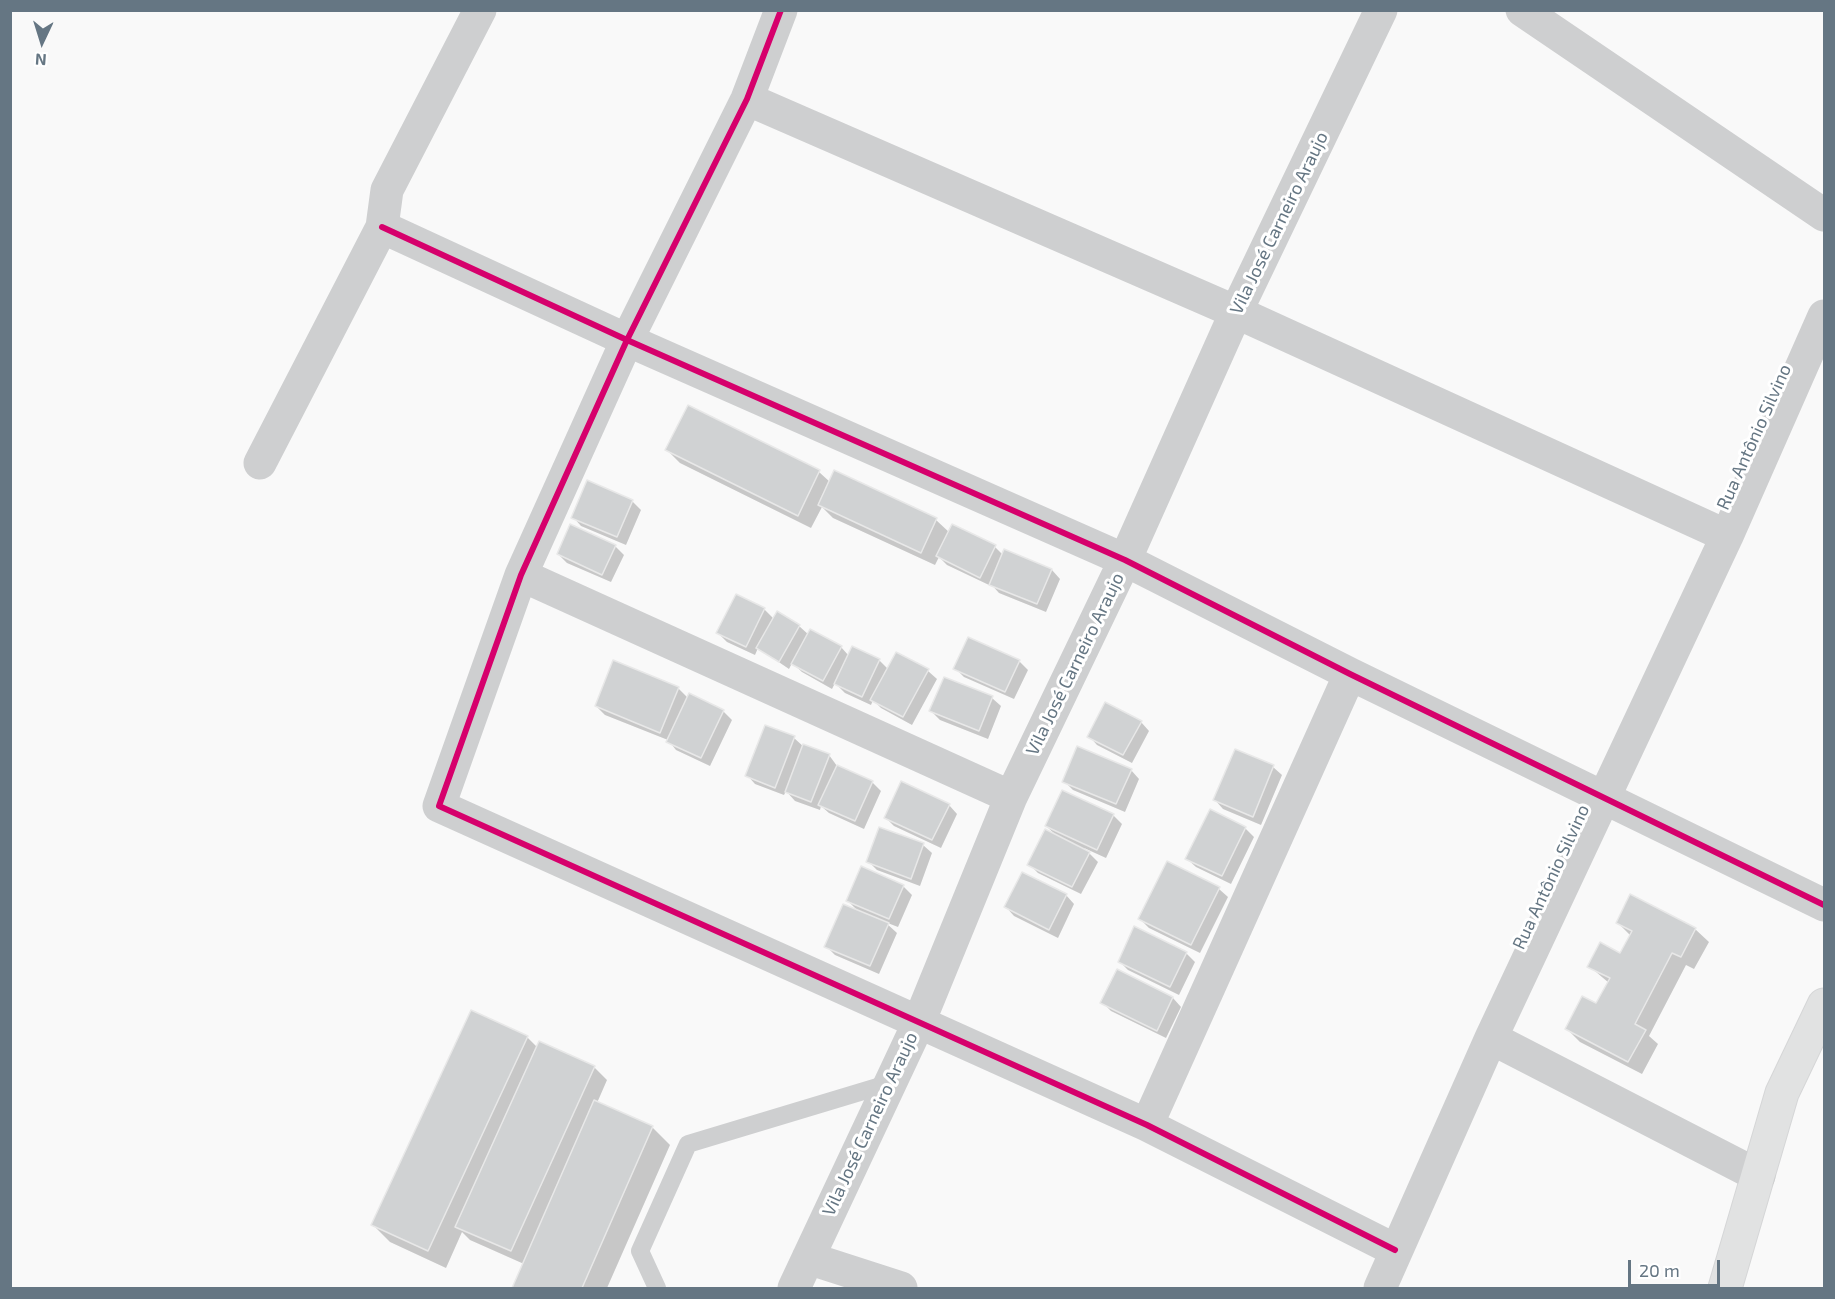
<!DOCTYPE html>
<meta charset="utf-8">
<style>
body{margin:0}
#map{position:relative;width:1835px;height:1299px;overflow:hidden;background:#f9f9f9;font-family:"Exo 2",sans-serif}
canvas{display:block}
.frame{position:absolute;inset:0;border:12px solid #657683;pointer-events:none}
.north{position:absolute;left:12px;top:12px;width:60px;height:60px;-webkit-text-stroke:4px #fff;paint-order:stroke;rotate:184deg;font-size:16px;font-weight:700;line-height:24px;text-align:center;color:#657683}
.north::after{content:'';display:block;margin:auto;width:21px;height:27px;background:#657683;clip-path:polygon(50% 0,100% 100%,50% 72%,0 100%)}
.scale{position:absolute;left:1628px;top:1260px;width:92px;height:27px;box-sizing:border-box;border:3px solid #657683;border-top:0;padding-left:8px;font-size:18px;line-height:21px;white-space:nowrap;color:#657683;-webkit-text-stroke:4px #fff;paint-order:stroke}
</style>
<div id="map">
<canvas width="1835" height="1299"></canvas>
<div class="frame"></div>
<div class="north">N</div>
<div class="scale">20 m</div>
</div>
<script>
const ctx = document.querySelector('canvas').getContext('2d');
ctx.lineJoin = 'round';
function fill(path, color) { ctx.fillStyle = color; ctx.fill(path, 'evenodd'); }
const toPath = rows => new Path2D(rows.map(r => 'M' + r).join(''));
function strokePath(path, color, width, dash) { ctx.strokeStyle = color; ctx.lineWidth = width; ctx.lineCap = dash ? 'butt' : 'round'; ctx.setLineDash(dash || []); ctx.stroke(path); }
function drawText(font, color, halo, rows, align = 'center') {
  ctx.font = font + ' "Exo 2",sans-serif'; ctx.lineWidth = 6; ctx.setLineDash([]); ctx.textBaseline = 'middle'; ctx.strokeStyle = halo; ctx.fillStyle = color; for (const [text, x, y, turn = 0] of rows) {
    ctx.save(); ctx.translate(x, y); ctx.rotate((+turn || 0) * Math.PI / 180); ctx.textAlign = isNaN(turn) ? turn : align; if (halo) ctx.strokeText(text, 0, 0); ctx.fillText(text, 0, 0); ctx.restore();
  }
}
const shadow = toPath([
 [689,407,819,472,830,482,835,472,936,520,950,533,995,547,1003,555,1005,551,1052,570,1060,579,1046,612,999,593,990,583,989,585,947,565,939,557,935,565,833,518,822,507,811,528,680,463,667,450],
 [632,501,641,510,626,545,581,526,573,517],
 [615,546,624,555,611,582,567,563,558,554],
 [764,609,774,619,777,614,799,626,809,635,841,647,849,656,879,660,889,670,928,671,937,679,912,725,881,708,873,700,871,705,845,693,835,683,832,689,802,672,792,663,789,669,758,648,755,655,727,642,718,633],
 [1019,661,1028,670,1014,699,964,677,955,668],
 [678,688,688,698,723,711,732,720,710,766,676,750,668,740,605,715,596,706],
 [992,698,1001,706,988,739,940,720,931,711],
 [1141,722,1149,731,1132,763,1097,745,1089,736],
 [794,738,804,747,829,755,837,766,872,782,881,791,864,829,829,813,821,806,820,810,795,801,786,791,784,795,755,784,747,775],
 [1273,767,1282,775,1261,825,1223,809,1215,800],
 [1131,770,1139,779,1125,812,1073,790,1064,781],
 [949,805,957,814,941,848,894,826,885,817],
 [1113,815,1122,824,1106,858,1084,848,1098,862,1081,894,1038,873,1029,864,1057,836,1046,826],
 [1245,828,1254,837,1231,884,1196,867,1187,859],
 [880,829,923,845,932,853,920,886,877,870,868,861],
 [903,886,912,895,898,927,885,922,897,933,879,974,835,955,826,946,859,912,848,901],
 [1219,889,1228,897,1200,953,1149,928,1140,919],
 [1066,895,1074,904,1058,938,1014,916,1006,907],
 [1617,922,1695,929,1709,942,1694,969,1686,965,1649,1036,1658,1044,1642,1074,1580,1042,1567,1029,1597,1005,1609,983,1589,966,1621,955,1631,936],
 [1135,928,1186,953,1195,962,1179,995,1128,970,1119,961],
 [1118,971,1173,998,1181,1007,1166,1038,1111,1011,1102,1002],
 [527,1037,538,1048,594,1067,607,1080,597,1103,652,1127,670,1145,607,1288,513,1288,524,1264,470,1240,462,1232,446,1268,390,1242,373,1225]
]);
const building = toPath([
 [688,405,820,470,798,516,665,450,688,405],
 [834,470,937,518,921,553,818,505,834,470],
 [587,480,633,500,617,537,571,518,587,480],
 [570,524,616,545,602,575,557,554,570,524],
 [952,524,996,545,980,578,936,556,952,524],
 [1004,549,1052,569,1037,604,989,585,1004,549],
 [736,594,765,608,746,647,716,633,736,594],
 [777,611,800,625,779,662,756,648,777,611],
 [810,629,842,646,823,681,791,664,810,629],
 [968,637,1020,660,1005,692,953,669,968,637],
 [852,646,880,659,862,697,834,684,852,646],
 [896,652,929,669,903,717,870,700,896,652],
 [613,660,679,687,660,733,595,706,613,660],
 [944,677,993,696,979,731,929,711,944,677],
 [689,693,724,710,701,758,666,742,689,693],
 [1105,702,1142,721,1123,755,1087,737,1105,702],
 [765,725,795,736,775,788,745,776,765,725],
 [803,744,830,754,811,802,785,792,803,744],
 [1077,746,1132,769,1116,804,1062,782,1077,746],
 [1235,749,1274,765,1253,817,1213,800,1235,749],
 [837,765,873,781,855,821,818,805,837,765],
 [901,781,950,804,932,840,884,818,901,781],
 [1062,790,1114,814,1097,850,1045,826,1062,790],
 [1210,809,1246,827,1222,876,1185,859,1210,809],
 [879,827,924,843,911,879,866,862,879,827],
 [1045,829,1090,852,1072,887,1027,865,1045,829],
 [1167,861,1220,887,1191,945,1138,919,1167,861],
 [861,866,904,885,889,919,846,901,861,866],
 [1022,872,1067,894,1049,930,1004,907,1022,872],
 [1630,894,1696,928,1681,957,1672,953,1635,1024,1646,1030,1628,1062,1565,1029,1582,996,1596,1003,1610,978,1587,967,1600,942,1620,953,1632,931,1616,923,1630,894],
 [843,904,889,923,870,966,824,947,843,904],
 [1134,926,1187,952,1170,987,1118,962,1134,926],
 [1117,969,1173,997,1157,1031,1100,1003,1117,969],
 [471,1010,528,1036,428,1251,371,1225,471,1010],
 [539,1041,595,1066,511,1251,455,1227,539,1041],
 [594,1100,653,1126,582,1288,512,1288,594,1100]
]);
const lane = toPath([
 [657,1288,640,1251,688,1144,887,1084]
]);
const street = toPath([
 [781,10,747,99,627,340,521,575,439,806,1147,1125,1395,1250],
 [1522,10,1824,215],
 [747,99,1236,312,1727,536],
 [382,227,627,340,1125,560,1350,674,1824,905],
 [260,463,382,227,387,190,480,10],
 [521,575,1011,797],
 [1491,1038,1759,1176],
 [1147,1125,1350,674],
 [808,1258,901,1288],
 [794,1288,919,1022,1011,797,1125,560,1236,312,1381,10],
 [1380,1288,1491,1038,1727,536,1824,316]
]);
const primary = toPath([
 [1725,1288,1782,1093,1824,1005]
]);
const cycleway = toPath([
 [781,10,747,99,627,340,521,575,439,806,1147,1125,1395,1250],
 [382,227,627,340,1125,560,1350,674,1824,905]
]);
const streetNames = [
 ["Vila José Carneiro Araujo",1279,223,-64],
 ["Rua Antônio Silvino",1754,437,-66],
 ["Vila José Carneiro Araujo",1075,664,-64],
 ["Rua Antônio Silvino",1551,877,-65],
 ["Vila José Carneiro Araujo",870,1124,-65]
];
fill(shadow, '#0003');
fill(building, '#d0d2d3');
strokePath(building, '#e8e8e8', 1.5);
strokePath(primary, '#d5d6d7', 35);
strokePath(lane, '#cecfd0', 18);
strokePath(street, '#cecfd0', 33);
strokePath(primary, '#e1e2e2', 33);
strokePath(cycleway, '#d6006c', 6);
drawText('18px', '#657683', '#fff', streetNames);
</script>
